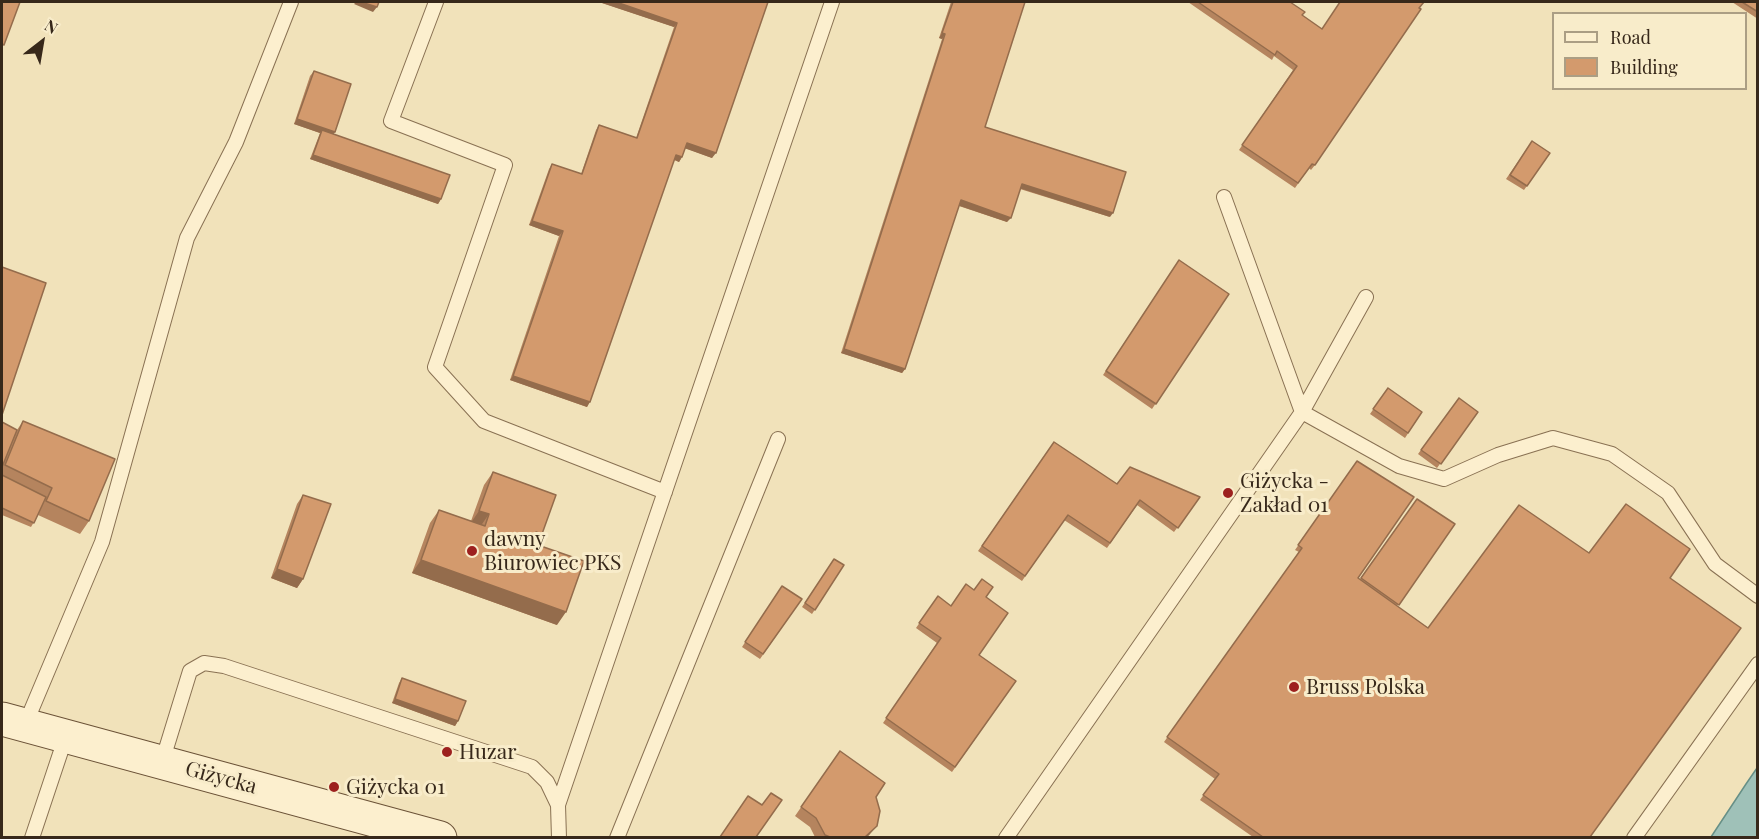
<!DOCTYPE html>
<meta charset="utf-8">
<style>
body{margin:0}
#map{position:relative;width:1759px;height:839px;overflow:hidden;background:#f1e2ba;font-family:"Playfair Display",serif}
canvas{display:block}
.frame{position:absolute;inset:0;border:3px solid #37281a;pointer-events:none}
.legend{position:absolute;left:1552px;top:12px;width:195px;height:78px;box-sizing:border-box;background:#f8ecca;border:2px solid #ab9e84;margin:0;padding:8px 10px;list-style:none;font-size:18px;color:#37281a}
.legend li{display:flex;align-items:center;gap:12px;height:30px}
.legend b{width:30px;border:2px solid #ab9e84}
.north{position:absolute;left:12px;top:12px;width:60px;height:60px;-webkit-text-stroke:4px #f8ecca;paint-order:stroke;rotate:31deg;font-size:16px;font-weight:700;line-height:24px;text-align:center;color:#37281a}
.north::after{content:'';display:block;margin:auto;width:21px;height:27px;background:#37281a;clip-path:polygon(50% 0,100% 100%,50% 72%,0 100%)}
</style>
<div id="map">
<canvas width="1759" height="839"></canvas>
<div class="frame"></div>
<ul class="legend">
<li><b style="height:8px;background:#fcefce"></b>Road</li>
<li><b style="height:16px;background:#d39a6d"></b>Building</li>
</ul>
<div class="north">N</div>
</div>
<script>
const ctx = document.querySelector('canvas').getContext('2d');
ctx.lineJoin = 'round';
function fill(path, color) { ctx.fillStyle = color; ctx.fill(path, 'evenodd'); }
const toPath = rows => new Path2D(rows.map(r => 'M' + r).join(''));
function strokePath(path, color, width, dash) { ctx.strokeStyle = color; ctx.lineWidth = width; ctx.lineCap = dash ? 'butt' : 'round'; ctx.setLineDash(dash || []); ctx.stroke(path); }
function drawText(font, color, halo, rows, align = 'center') {
  ctx.font = font + ' "Playfair Display",serif'; ctx.lineWidth = 6; ctx.setLineDash([]); ctx.textBaseline = 'middle'; ctx.strokeStyle = halo; ctx.fillStyle = color; for (const [text, x, y, turn = 0] of rows) {
    ctx.save(); ctx.translate(x, y); ctx.rotate((+turn || 0) * Math.PI / 180); ctx.textAlign = isNaN(turn) ? turn : align; if (halo) ctx.strokeText(text, 0, 0); ctx.fillText(text, 0, 0); ctx.restore();
  }
}
const water = toPath([
 [1757,768,1757,837,1711,837,1746,784,1757,768]
]);
const lane = toPath([
 [436,2,391,121,505,165,435,367,484,421,665,492],
 [1224,197,1302,412,1399,466,1444,479,1498,455,1553,438,1612,454,1668,493,1715,564,1758,596],
 [25,725,102,542,187,238,236,142,291,2],
 [162,762,190,671,204,663,224,666,532,767,547,782,558,805,559,838],
 [558,805,832,2],
 [32,838,66,736],
 [617,838,778,439],
 [1006,838,1302,412,1366,297],
 [1634,838,1758,664]
]);
const secondary = toPath([
 [2,719,440,838]
]);
const wall = toPath([
 [599,2,768,2,712,158,685,148,682,157,679,162,674,160,587,407,510,380,559,236,529,225,549,169,552,164,581,174,596,130,599,125,636,138,674,27],
 [951,2,1025,2,985,127,1110,217,1020,189,1007,222,959,206,905,369,902,373,841,353,942,39,939,38],
 [1188,2,1290,2,1302,15,1315,165,1311,170,1309,168,1295,188,1239,150,1293,70,1274,56,1272,60],
 [1732,2,1758,2,1758,19],
 [314,71,335,132,333,134,441,199,438,204,310,159,320,133,294,124,310,76],
 [1532,141,1550,153,1524,190,1506,179],
 [1179,260,1229,294,1152,409,1103,375],
 [1388,388,1422,412,1405,438,1370,414],
 [1459,398,1475,416,1437,468,1418,454],
 [23,421,89,521,80,534,38,515,31,527,2,515,2,422,17,430],
 [1054,442,1117,484,1200,497,1174,532,1137,505,1107,548,1064,520,1022,581,978,551],
 [1357,461,1358,578,1360,579,1417,499,1455,524,1397,606,1428,628,1589,553,1670,578,1590,837,1253,837,1200,800,1215,779,1164,742,1299,552,1295,550],
 [493,472,542,534,535,544,557,625,412,573,430,523,439,510,471,521,484,485],
 [303,495,303,579,297,588,271,578,297,504],
 [834,559,844,565,812,614,802,607],
 [782,586,802,599,760,659,742,647],
 [938,596,951,606,986,597,979,655,1016,681,952,772,883,723,937,643,916,628],
 [402,678,458,721,455,726,392,703,399,683],
 [840,751,876,797,870,834,867,837,815,837,810,827,795,816]
]);
const shadedWall = toPath([
 [356,2,361,2,377,7,373,12,354,4],
 [599,2,616,2,677,23,674,27],
 [942,33,945,34,942,39,939,38],
 [297,119,335,132,331,137,322,130,320,133,294,124],
 [687,143,716,153,712,158,684,148],
 [313,155,441,199,438,204,310,159],
 [676,155,682,157,679,162,673,159],
 [1022,184,1113,213,1110,217,1019,188],
 [961,200,1011,218,1007,222,957,205],
 [532,221,563,231,559,236,529,225],
 [844,349,905,369,902,373,841,353],
 [513,376,590,402,587,407,510,380],
 [479,511,489,514,480,527,470,524],
 [536,532,542,534,533,547,527,545],
 [421,560,566,612,557,625,412,573],
 [277,569,303,579,297,588,271,578],
 [395,699,458,721,455,726,392,703],
 [877,826,870,834,867,837,865,837]
]);
const building = toPath([
 [2,2,20,2,4,45,2,44,2,2],
 [361,2,379,2,377,7,361,2],
 [616,2,768,2,716,153,687,143,682,157,676,155,590,402,513,376,563,231,532,221,552,164,582,174,599,125,637,138,677,23,616,2],
 [953,2,1025,2,985,127,1126,172,1113,213,1022,184,1011,218,961,200,905,369,844,349,945,34,942,33,953,2],
 [1198,2,1290,2,1305,12,1302,15,1322,29,1340,2,1424,2,1419,8,1421,9,1315,165,1312,164,1298,183,1242,145,1297,66,1277,51,1275,55,1198,2],
 [1742,2,1758,2,1758,12,1742,2],
 [314,71,351,84,335,132,297,119,314,71],
 [322,130,450,175,441,199,313,155,322,130],
 [1532,141,1550,153,1527,186,1510,175,1532,141],
 [1179,260,1229,294,1156,404,1106,371,1179,260],
 [2,267,46,283,2,415,2,267],
 [1388,388,1422,412,1408,433,1373,409,1388,388],
 [1459,398,1478,412,1441,464,1421,450,1459,398],
 [23,421,115,459,89,521,46,501,52,488,5,465,23,421],
 [2,422,17,430,2,467,2,422],
 [1054,442,1117,484,1130,467,1200,497,1178,528,1140,500,1110,543,1068,515,1025,576,982,546,1054,442],
 [1357,461,1414,497,1358,578,1428,628,1519,505,1589,553,1626,504,1690,549,1670,578,1741,628,1590,837,1263,837,1203,795,1219,774,1167,737,1302,548,1298,545,1357,461],
 [493,472,556,495,542,534,536,532,532,543,584,561,566,612,421,560,439,510,485,526,489,514,479,511,493,472],
 [2,475,46,497,34,523,2,508,2,475],
 [303,495,331,504,303,579,277,569,303,495],
 [1417,499,1455,524,1399,605,1361,578,1417,499],
 [834,559,844,565,815,610,805,603,834,559],
 [982,579,993,587,986,597,1008,613,979,655,1016,681,955,767,886,718,941,638,919,623,938,596,951,606,966,584,974,590,982,579],
 [782,586,802,599,763,654,745,642,782,586],
 [402,678,466,701,458,721,395,699,402,678],
 [840,751,885,783,876,797,880,811,877,826,865,837,830,837,825,835,816,818,801,807,840,751],
 [771,793,782,800,756,837,720,837,748,796,762,805,771,793]
]);
const markers = [
 [1228,493,6,"#9d211f"],
 [472,551,6,"#9d211f"],
 [1294,687,6,"#9d211f"],
 [447,752,6,"#9d211f"],
 [334,787,6,"#9d211f"]
];
const poiNames = [
 ["Giżycka -",1240,481],
 ["Zakład 01",1240,505],
 ["dawny",484,539],
 ["Biurowiec PKS",484,563],
 ["Bruss Polska",1306,687],
 ["Huzar",459,752],
 ["Giżycka 01",346,787]
];
const streetNames = [
 ["Giżycka",221,778,15]
];
fill(water, '#9fc1b8');
strokePath(water, '#668f86', 1.5);
strokePath(lane, '#897153', 16);
strokePath(secondary, '#6b5237', 35);
strokePath(lane, '#fcefce', 14);
strokePath(secondary, '#fcefce', 33);
fill(wall, '#b5845e');
fill(shadedWall, '#946c4c');
fill(building, '#d39a6d');
strokePath(building, '#946c4c', 1.5);
for (const [x, y, r, color] of markers) { const dot = new Path2D(); dot.arc(x, y, r, 0, 2 * Math.PI); ctx.fillStyle = color; ctx.fill(dot); strokePath(dot, '#f8ecca', 2); }
drawText('21px', '#37281a', '#f8ecca', poiNames, 'left');
drawText('21px', '#37281a', '#f8ecca', streetNames);
</script>
